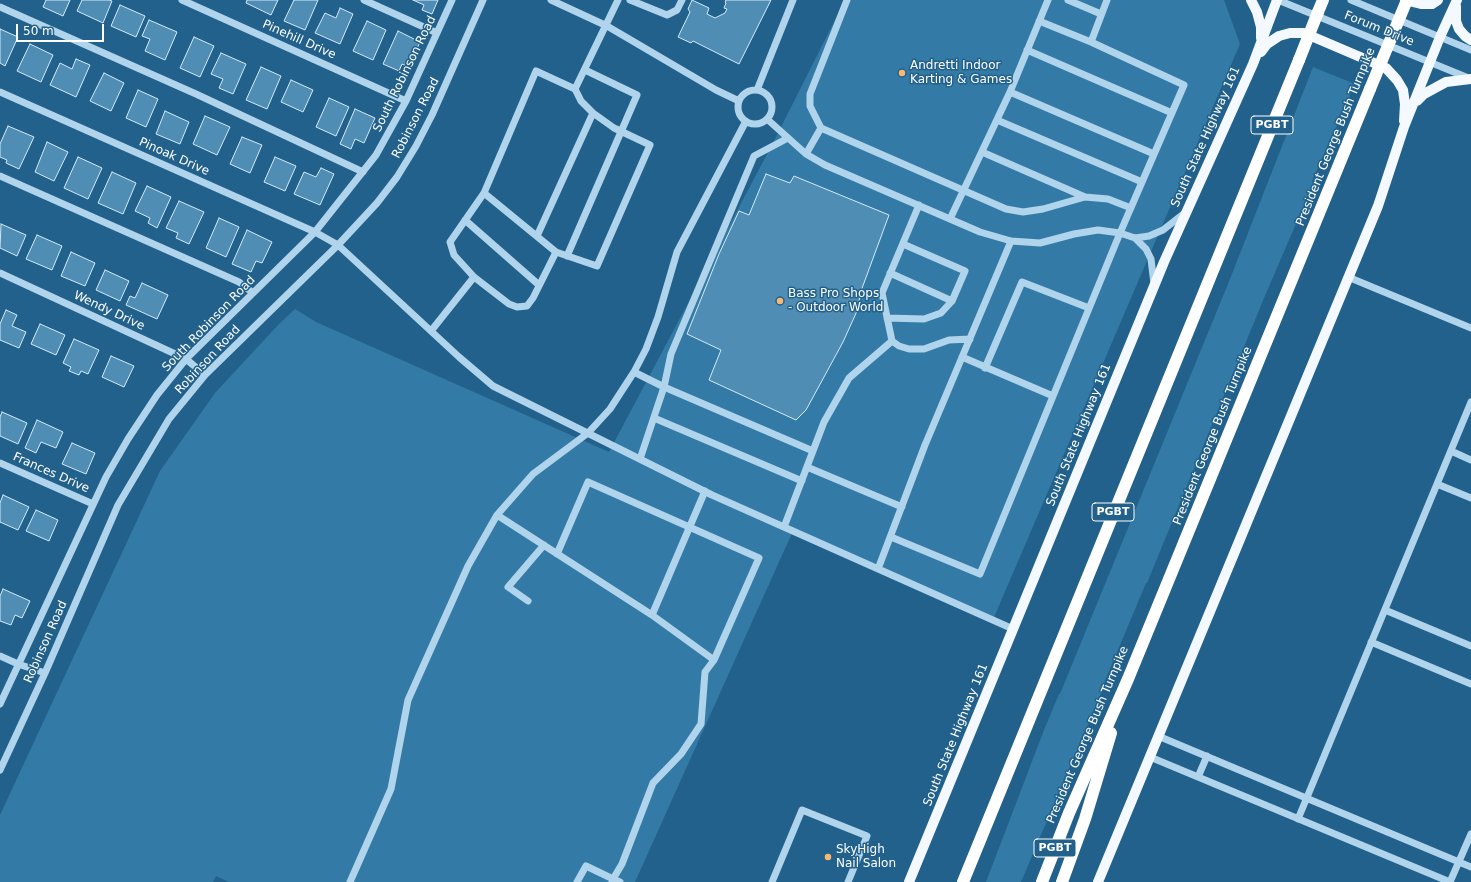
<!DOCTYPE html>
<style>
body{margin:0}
#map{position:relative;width:1471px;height:882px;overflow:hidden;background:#22618b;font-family:"DejaVu Sans",sans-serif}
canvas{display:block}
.scale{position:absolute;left:16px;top:24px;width:88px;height:18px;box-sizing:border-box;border:2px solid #fff;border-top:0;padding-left:5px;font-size:12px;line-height:14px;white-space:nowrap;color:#fff;-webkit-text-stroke:3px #22618b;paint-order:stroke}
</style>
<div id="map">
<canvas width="1471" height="882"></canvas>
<div class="scale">50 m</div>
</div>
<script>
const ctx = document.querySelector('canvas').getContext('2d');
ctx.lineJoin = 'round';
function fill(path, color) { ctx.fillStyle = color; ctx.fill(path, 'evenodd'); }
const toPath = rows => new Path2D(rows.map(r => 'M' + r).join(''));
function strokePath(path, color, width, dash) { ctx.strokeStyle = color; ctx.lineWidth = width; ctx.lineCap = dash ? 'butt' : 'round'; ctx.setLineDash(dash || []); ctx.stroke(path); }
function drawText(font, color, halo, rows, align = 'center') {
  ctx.font = font + ' "DejaVu Sans",sans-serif'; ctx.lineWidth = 3; ctx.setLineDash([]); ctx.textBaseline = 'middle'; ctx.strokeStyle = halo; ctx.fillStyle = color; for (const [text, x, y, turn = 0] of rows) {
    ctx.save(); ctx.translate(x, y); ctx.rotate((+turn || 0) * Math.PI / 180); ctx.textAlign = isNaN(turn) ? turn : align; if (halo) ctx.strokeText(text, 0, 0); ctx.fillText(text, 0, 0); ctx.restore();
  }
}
const green = toPath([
 [845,0,1224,0,1240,44,992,622,792,533,635,882,229,882,216,876,213,882,0,882,0,815,160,471,215,393,279,324,295,309,316,322,609,452,773,143],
 [1313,67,1355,84,1312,181,1314,182,1264,298,1147,583,1146,583,1104,683,1105,684,1021,882,986,882,1044,730,1059,694,1060,694,1230,279]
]);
const building = toPath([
 [46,0,70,0,63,16,43,7,46,0],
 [82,0,109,0,112,1,103,23,77,11,82,0],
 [247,0,278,0,271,15,246,3,247,0],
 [294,0,318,0,305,30,284,21,294,0],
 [413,0,438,0,432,14,422,10,424,5,413,0],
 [692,0,709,8,707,14,715,18,725,13,727,9,724,8,726,3,725,2,726,0,771,0,739,64,693,41,691,43,678,37,690,12,688,9,692,0],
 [120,5,145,16,136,37,111,26,120,5],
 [340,8,353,14,340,44,315,33,325,13,336,18,340,8],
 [149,20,177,32,165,60,145,51,150,39,142,36,149,20],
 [367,21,386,30,373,60,353,51,367,21],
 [0,29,18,37,5,66,0,63,0,29],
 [398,31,420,42,409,67,402,64,399,71,383,64,398,31],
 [194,37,214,46,200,77,180,68,194,37],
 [30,44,53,55,41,82,17,71,30,44],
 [221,53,246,64,233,94,219,88,223,79,211,74,221,53],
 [76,59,90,65,76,97,50,85,60,63,72,69,76,59],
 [261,67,281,76,267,109,246,100,261,67],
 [104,73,124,83,111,111,90,101,104,73],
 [291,80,313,90,303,112,281,102,291,80],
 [138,90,158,99,146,127,126,118,138,90],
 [329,98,349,107,336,136,316,127,329,98],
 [355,109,375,118,364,143,355,139,351,149,340,144,355,109],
 [165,111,189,122,180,144,156,134,165,111],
 [205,116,230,127,217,155,193,144,205,116],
 [8,126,34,137,19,169,6,163,7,160,0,157,0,144,8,126],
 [242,137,262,145,250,173,230,164,242,137],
 [47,142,68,152,54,181,35,172,47,142],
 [78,157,102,168,88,199,64,188,78,157],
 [275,157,296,166,285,191,264,182,275,157],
 [321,168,334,174,320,205,294,194,304,172,316,177,321,168],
 [112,172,136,183,123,214,98,203,112,172],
 [766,174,790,183,794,176,889,215,861,291,857,311,843,342,806,410,796,420,709,380,721,350,687,334,719,254,739,211,749,215,766,174],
 [147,186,171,197,157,228,148,223,150,218,135,211,147,186],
 [179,201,204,212,189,244,176,238,178,233,166,228,179,201],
 [219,218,239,227,226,257,206,248,219,218],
 [1,224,26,235,17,256,0,248,1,224],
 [247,230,272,242,262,263,256,261,251,272,232,264,247,230],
 [37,235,62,246,52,270,26,259,37,235],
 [71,252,95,263,85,286,61,276,71,252],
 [105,270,129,281,120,301,96,290,105,270],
 [142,283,168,295,157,319,126,305,130,296,135,298,142,283],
 [6,310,17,315,12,326,26,332,19,348,0,340,0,324,6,310],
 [40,324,65,335,56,355,31,344,40,324],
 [74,339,99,350,88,374,81,371,79,375,69,371,71,367,63,363,74,339],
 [111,356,134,366,124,387,102,377,111,356],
 [2,412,27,423,18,444,0,436,0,417,2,412],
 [37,420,63,432,56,448,41,442,36,453,25,448,37,420],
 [72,443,95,453,86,474,62,464,72,443],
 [3,495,29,507,18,530,0,522,0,503,3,495],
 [36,510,58,520,49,541,26,531,36,510],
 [3,589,30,601,22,618,15,615,11,625,0,621,0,596,3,589]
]);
const minor = toPath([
 [182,0,406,101],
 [364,0,437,33],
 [551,0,607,26,716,90,739,101],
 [630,0,667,15,677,10,682,0],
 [1068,0,1101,14],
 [1278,0,1471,79],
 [1351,0,1471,50],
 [0,7,196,94,363,172],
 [1039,21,1091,42],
 [1027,50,1172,113],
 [757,90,793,0],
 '738 107a17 17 0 1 1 34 0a17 17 0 1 1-34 0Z',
 [0,92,315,232,338,245,459,357,493,386,712,495,1013,629],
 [1010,92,1154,154],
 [767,119,806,154,825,165,980,232,1011,241,1040,243,1074,234,1098,230,1120,233,1135,238,1149,236,1163,230,1186,212],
 [997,120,1142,182],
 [821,128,1006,209,1023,212,1043,209,1085,197,1108,199,1131,208],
 [982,152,1085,197],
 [806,154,821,128,810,106,810,94,847,0],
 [0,176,239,282,253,293],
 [484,193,556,252],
 [919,205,882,293,892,341,899,346,909,349,924,349,949,340,970,339],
 [950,219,1010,92,1048,0],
 [465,220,539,285],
 [537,236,593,113],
 [1135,238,1146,249,1151,259,1154,284],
 [567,256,637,95,585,70],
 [0,273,186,359,205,375],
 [890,273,952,301],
 [474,277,454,255,450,242,484,193,536,71,575,89],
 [1348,277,1471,328],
 [887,318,924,319,941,313,952,301,965,271,903,244],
 [431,331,474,277,509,304,517,307,527,306,533,298,556,252,597,266,650,145,614,128,593,113,581,101,575,89,618,0],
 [962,357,1053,396],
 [985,368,1022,282,1089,308],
 [634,372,664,387,671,354,754,156,788,138],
 [654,418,802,481],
 [1451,451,1471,460],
 [640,459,664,387,813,451],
 [0,463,93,504],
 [807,467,902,507],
 [1437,484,1471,498],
 [497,515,533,474,588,433,610,409,634,372,646,349,658,317,677,252,746,121],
 [784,527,824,422,849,378,892,341],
 [891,537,980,574,1120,233,1184,85,1091,42,1107,0],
 [557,554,588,482,759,558,714,660,652,615],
 [878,569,925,445,1011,241],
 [528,601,508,587,544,545],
 [1385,610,1471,646],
 [1371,642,1471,684],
 [0,656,18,664,45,673],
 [0,704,106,477,128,439,157,395,186,359,315,232,376,155,406,101,452,0],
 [1158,736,1471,867],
 [1150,757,1450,882],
 [0,770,45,673,118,505,169,419,205,375,338,245,377,203,397,177,416,146,432,115,483,0],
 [1198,777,1207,756],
 [1298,819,1471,402],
 [350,882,391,789,408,700,468,566,497,515,652,615,705,491],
 [577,882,586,866,613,879,612,882],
 [620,882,613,879,622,864,653,783,681,754,701,724,705,672,714,660],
 [772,882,802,810,867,836,848,882],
 [1450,882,1471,834]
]);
const major = toPath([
 [1251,0,1257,12,1261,27,1261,38],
 [1405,0,1421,4,1432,4,1438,0],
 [1456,6,1456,21,1459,29,1465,36,1471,40],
 [1261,52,1267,44,1279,36,1290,33,1304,33,1386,68,1397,80,1403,90,1405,104,1404,121],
 [1417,101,1424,94,1446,82,1471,79],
 [909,882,1164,262,1253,64,1277,0],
 [1098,882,1378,206,1404,127,1440,37,1457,0]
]);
const highway = toPath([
 [1318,12,1323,0],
 [963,882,1299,60],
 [1042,882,1069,813,1128,679,1370,89],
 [1062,882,1085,819,1111,733]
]);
const highwayBridge = toPath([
 [1299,60,1318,12],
 [1370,89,1407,0]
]);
const markers = [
 [902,73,4,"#f7b971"],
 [780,301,4,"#f7b971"],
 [828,857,4,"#f7b971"]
];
const shields = [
 [1272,125,42],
 [1113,512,42],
 [1055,848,42]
];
const shieldNames = [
 ["PGBT",1272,125],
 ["PGBT",1113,512],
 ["PGBT",1055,848]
];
const streetNames = [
 ["Forum Drive",1379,29,22],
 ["Pinehill Drive",299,40,24],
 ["South Robinson Road",405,74,-64],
 ["Robinson Road",416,118,-63],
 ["South State Highway 161",1206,137,-66],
 ["President George Bush Turnpike",1336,137,-68],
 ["Pinoak Drive",174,157,24],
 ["Wendy Drive",109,311,25],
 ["South Robinson Road",209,324,-46],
 ["Robinson Road",208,360,-47],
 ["South State Highway 161",1079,435,-68],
 ["President George Bush Turnpike",1213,436,-68],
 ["Frances Drive",51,473,24],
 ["Robinson Road",46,642,-66],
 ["South State Highway 161",956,735,-68],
 ["President George Bush Turnpike",1088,735,-67]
];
const poiNames = [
 ["Andretti Indoor",910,66],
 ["Karting & Games",910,80],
 ["Bass Pro Shops",788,294],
 ["- Outdoor World",788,308],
 ["SkyHigh",836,850],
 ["Nail Salon",836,864]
];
fill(green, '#337ba6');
fill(building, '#4f8db4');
strokePath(building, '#d3eaf8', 1);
strokePath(minor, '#afd4eb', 7);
strokePath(major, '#f3f9fe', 10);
strokePath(highway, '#fff', 12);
strokePath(highwayBridge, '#fff', 12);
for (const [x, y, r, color] of markers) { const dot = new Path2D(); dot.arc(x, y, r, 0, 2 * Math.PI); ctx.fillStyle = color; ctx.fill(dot); strokePath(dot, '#22618b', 1.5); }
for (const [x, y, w] of shields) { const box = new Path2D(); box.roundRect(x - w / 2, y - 9, w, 18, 3); ctx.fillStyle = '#22618b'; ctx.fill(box); strokePath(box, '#fff', 1); }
drawText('bold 11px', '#fff', null, shieldNames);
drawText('12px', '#fff', '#22618b', streetNames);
drawText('12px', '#fff', '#22618b', poiNames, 'left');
</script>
